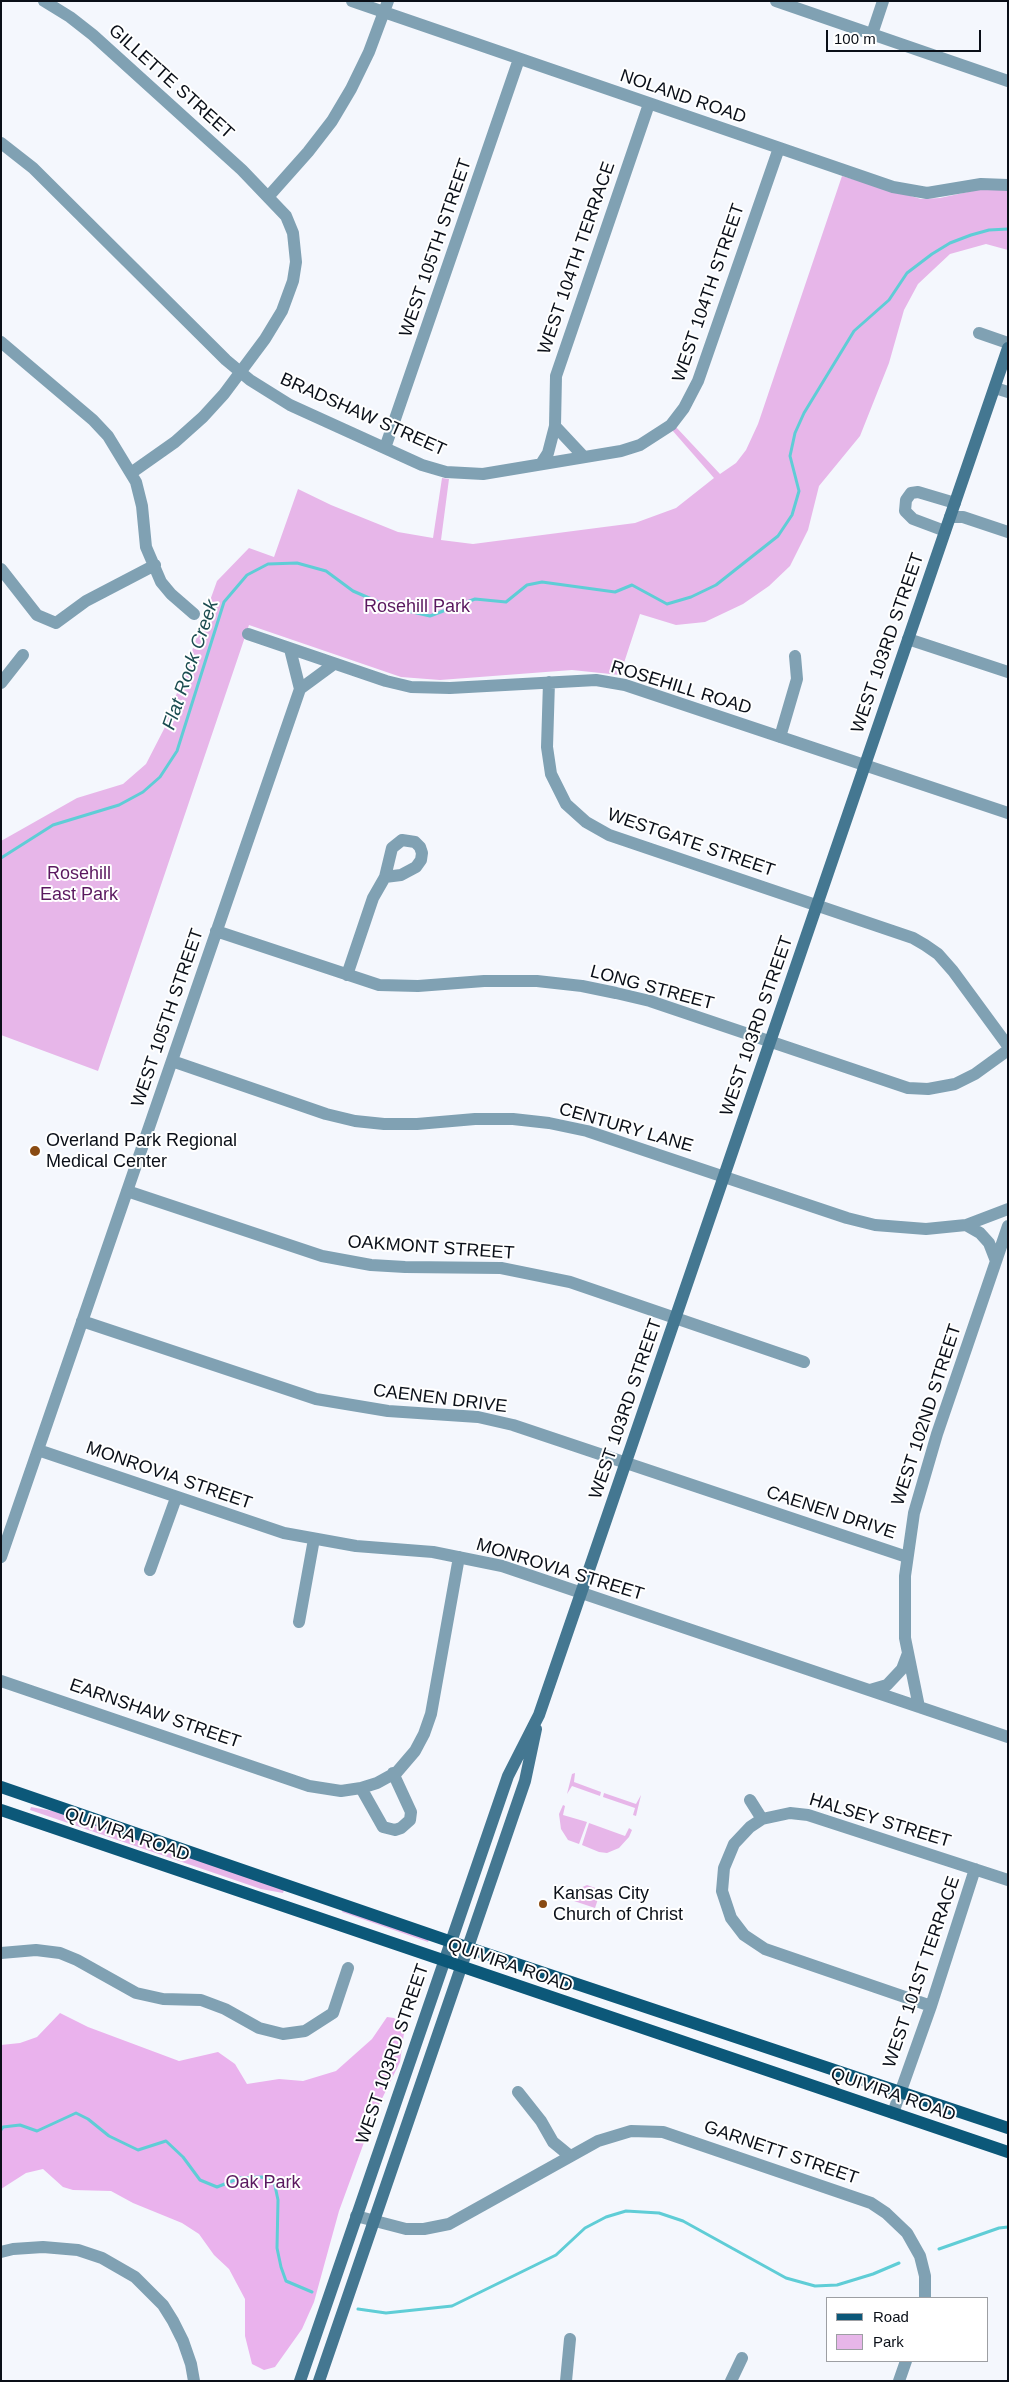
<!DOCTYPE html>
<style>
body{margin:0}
#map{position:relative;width:1009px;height:2382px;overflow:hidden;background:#f4f7fd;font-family:Arial,sans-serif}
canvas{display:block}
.frame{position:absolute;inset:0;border:2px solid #0a0f18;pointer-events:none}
.legend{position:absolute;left:826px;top:2297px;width:162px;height:65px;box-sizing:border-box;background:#fff;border:1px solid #9d9fa3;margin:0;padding:6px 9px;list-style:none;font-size:15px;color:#0a0f18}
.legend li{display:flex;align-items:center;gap:10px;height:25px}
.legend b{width:25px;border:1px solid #9d9fa3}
.scale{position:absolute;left:826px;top:30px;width:155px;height:22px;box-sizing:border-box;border:2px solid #0a0f18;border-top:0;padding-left:6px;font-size:15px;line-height:18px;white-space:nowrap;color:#0a0f18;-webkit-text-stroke:4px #fff;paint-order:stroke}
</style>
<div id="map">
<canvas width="1009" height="2382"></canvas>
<div class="frame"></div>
<ul class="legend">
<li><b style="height:6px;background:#0c5879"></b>Road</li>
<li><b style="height:14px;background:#e7b6e9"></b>Park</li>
</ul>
<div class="scale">100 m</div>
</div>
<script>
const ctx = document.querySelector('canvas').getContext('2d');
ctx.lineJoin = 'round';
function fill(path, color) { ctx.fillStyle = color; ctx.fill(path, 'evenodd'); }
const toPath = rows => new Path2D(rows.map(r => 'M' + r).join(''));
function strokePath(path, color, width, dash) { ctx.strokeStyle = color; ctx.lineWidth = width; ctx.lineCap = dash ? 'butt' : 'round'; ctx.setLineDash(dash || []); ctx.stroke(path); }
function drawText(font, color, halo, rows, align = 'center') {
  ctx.font = font + ' Arial,sans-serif'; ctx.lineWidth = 4; ctx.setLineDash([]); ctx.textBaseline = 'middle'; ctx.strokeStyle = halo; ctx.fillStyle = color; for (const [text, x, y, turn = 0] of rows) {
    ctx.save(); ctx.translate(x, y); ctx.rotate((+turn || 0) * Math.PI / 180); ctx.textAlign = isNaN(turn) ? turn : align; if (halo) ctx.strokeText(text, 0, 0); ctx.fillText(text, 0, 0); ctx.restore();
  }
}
const green = toPath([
 [842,176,921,199,940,198,977,190,1008,190,1008,250,986,244,950,254,918,284,904,310,889,363,860,436,819,486,808,530,790,566,769,586,743,604,705,622,676,625,640,614,620,675,572,670,440,680,401,677,249,625,98,1071,1,1035,1,841,77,798,123,784,146,764,164,729,217,581,249,548,274,557,298,489,331,505,398,532,433,538,442,478,449,479,441,540,473,544,635,523,676,508,714,478,672,430,676,427,720,474,736,463,746,450,758,424],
 [575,1773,574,1782,601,1792,600,1796,572,1786,567,1794,572,1774],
 [604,1793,636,1804,641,1795,636,1816,633,1815,635,1808,603,1797],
 [563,1805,565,1806,563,1815,587,1822,579,1844,568,1840,561,1829,559,1814],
 [31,1807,58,1812,284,1890,283,1893,261,1889,30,1810],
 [589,1823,625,1836,629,1828,632,1830,629,1837,619,1848,607,1853,599,1852,582,1845],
 [587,1885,601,1890,595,1908,574,1901,578,1889],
 [343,1909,429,1939,428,1942,342,1912]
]);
const forest = toPath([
 [60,2013,88,2027,179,2061,218,2052,235,2064,247,2084,279,2079,303,2081,336,2071,372,2039,387,2017,394,2018,405,2026,400,2062,374,2115,339,2211,314,2302,302,2329,275,2367,264,2370,252,2364,245,2336,245,2299,229,2269,214,2255,199,2234,182,2223,133,2203,111,2191,73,2190,63,2187,43,2169,26,2173,1,2189,1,2045,20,2043,37,2037]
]);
const stream = toPath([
 [1,858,53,825,119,805,143,792,160,777,177,751,224,602,247,575,268,564,297,563,326,571,353,591,390,607,430,616,475,599,506,602,527,585,542,582,615,592,632,585,667,604,691,597,716,585,778,536,792,515,799,491,790,456,795,433,804,413,854,331,889,300,907,273,932,254,950,243,971,235,989,230,1008,229],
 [1,2130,3,2127,20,2125,37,2131,76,2113,88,2119,109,2136,138,2150,166,2141,183,2157,200,2180,217,2187,240,2178,262,2177,274,2181,278,2200,277,2248,281,2267,286,2281,312,2292],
 [939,2249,999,2228,1008,2227],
 [358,2309,386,2313,452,2306,556,2255,585,2228,606,2217,626,2211,659,2213,683,2221,786,2278,815,2286,837,2285,873,2274,899,2263]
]);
const minor = toPath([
 [44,1,70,17,93,35,242,170,286,216,293,233,296,262,293,281,282,311,265,339,224,394,203,417,175,442,131,473],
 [352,1,893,187,927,193,981,184,1008,185],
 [776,1,1008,81],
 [872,34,883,1],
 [1,143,33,168,226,360,250,380,290,405,422,465,446,472,483,474,621,451,640,445,671,425,684,408,698,381,779,148],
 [268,197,308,152,332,121,351,89,369,52,388,1],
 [979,333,1008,343],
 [1,342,93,420,108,436,136,482,142,506,146,547,161,582,171,594,194,614],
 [995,388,1008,392],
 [555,426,584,457],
 [385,448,519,59],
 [541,464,548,453,555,426,556,376,649,104],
 [950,517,963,517,1008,532],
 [945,531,913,519,905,511,906,500,911,493,918,492,955,503],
 [1,569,37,615,56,623,86,601,155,565],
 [248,634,386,681,411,687,450,688,596,680,625,685,1008,813],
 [908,639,1008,672],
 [549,682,547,747,551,774,566,804,586,822,609,835,913,938,925,945,938,954,953,971,1008,1046],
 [1,683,23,655],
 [300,689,334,664],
 [780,737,797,679,795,656],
 [216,931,379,985,418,986,484,981,537,981,582,986,616,993,650,1001,908,1088,928,1089,955,1084,975,1074,1008,1050],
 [347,975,373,898,385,877,392,848,402,840,415,842,420,847,422,853,421,860,416,867,401,875,385,877],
 [172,1061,326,1114,355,1121,384,1124,417,1124,475,1119,513,1119,549,1123,587,1131,847,1218,875,1225,926,1229,966,1225,1008,1209],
 [127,1191,322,1256,371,1265,405,1267,501,1268,570,1282,804,1362],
 [966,1225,980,1233,989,1243,996,1261],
 [82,1321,316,1399,388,1411,478,1417,513,1425,907,1557],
 [38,1450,284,1533,356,1546,433,1552,502,1566,1008,1737],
 [1,1557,300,689,290,649],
 [150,1570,176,1498],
 [299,1622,314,1539],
 [1,1681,309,1786,341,1791,361,1788,377,1783,397,1772,415,1751,424,1734,431,1714,459,1557],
 [870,1690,887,1685,902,1669,908,1653],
 [919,1707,905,1638,905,1576,914,1513,937,1434,1008,1226],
 [361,1788,383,1827,395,1830,401,1828,410,1820,411,1812,393,1773],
 [750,1800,762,1819],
 [1,1953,36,1950,60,1953,77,1960,136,1993,163,1999,201,2000,225,2009,259,2028,283,2034,305,2031,333,2013,348,1968],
 [931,2006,765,1949,744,1935,731,1918,722,1891,724,1868,734,1844,750,1827,762,1819,790,1813,808,1815,1008,1880],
 [518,2092,541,2121,553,2142,570,2156],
 [893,2113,931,2006,975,1869],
 [356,2216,406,2229,424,2229,449,2224,598,2141,631,2131,663,2132,836,2191,871,2203,886,2213,907,2233,920,2256,925,2276,925,2298],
 [1,2252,13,2249,43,2247,78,2250,102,2258,135,2277,163,2305,173,2321,183,2341,191,2364,194,2381],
 [566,2381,570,2339],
 [731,2381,742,2358],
 [899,2381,906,2361]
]);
const secondary = toPath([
 [300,2381,508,1776,539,1715,581,1593,1008,348],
 [319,2381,525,1781,536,1729]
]);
const primary = toPath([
 [1,1787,469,1948,1008,2128],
 [1,1810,1008,2152]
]);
const markers = [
 [35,1151,6,"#8a4b12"],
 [543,1904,5,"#8a4b12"]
];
const streetNames = [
 ["GILLETTE STREET",171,82,42],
 ["NOLAND ROAD",683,97,19],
 ["WEST 105TH STREET",436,248,-71],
 ["WEST 104TH TERRACE",577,258,-71],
 ["WEST 104TH STREET",709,293,-71],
 ["BRADSHAW STREET",363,415,24],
 ["WEST 103RD STREET",888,643,-71],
 ["ROSEHILL ROAD",681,688,17],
 ["WESTGATE STREET",691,843,19],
 ["LONG STREET",652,988,15],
 ["WEST 105TH STREET",168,1018,-71],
 ["WEST 103RD STREET",757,1026,-71],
 ["CENTURY LANE",626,1128,16],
 ["OAKMONT STREET",431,1248,4],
 ["CAENEN DRIVE",440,1399,7],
 ["WEST 103RD STREET",626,1409,-71],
 ["WEST 102ND STREET",927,1415,-72],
 ["MONROVIA STREET",169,1476,19],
 ["CAENEN DRIVE",831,1513,18],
 ["MONROVIA STREET",560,1570,17],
 ["EARNSHAW STREET",155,1714,19],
 ["HALSEY STREET",880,1821,17],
 ["QUIVIRA ROAD",127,1835,19],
 ["QUIVIRA ROAD",510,1966,19],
 ["WEST 101ST TERRACE",922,1972,-71],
 ["WEST 103RD STREET",393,2054,-71],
 ["QUIVIRA ROAD",893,2095,19],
 ["GARNETT STREET",781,2153,19]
];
const parkNames = [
 ["Rosehill Park",417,607],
 ["Rosehill",79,874],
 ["East Park",79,895],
 ["Oak Park",263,2183]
];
const poiNames = [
 ["Overland Park Regional",46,1141],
 ["Medical Center",46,1162],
 ["Kansas City",553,1894],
 ["Church of Christ",553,1915]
];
const waterNames = [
 ["Flat Rock Creek",191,665,-71]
];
fill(green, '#e7b6e9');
fill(forest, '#eab2ed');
strokePath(stream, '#5fcdd6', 3);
strokePath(minor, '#80a1b3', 12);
strokePath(secondary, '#447791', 12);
strokePath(primary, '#0c5879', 12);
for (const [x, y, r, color] of markers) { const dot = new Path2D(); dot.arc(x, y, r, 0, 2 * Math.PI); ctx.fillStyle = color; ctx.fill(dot); strokePath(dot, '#fff', 2); }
drawText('18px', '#0a0f18', '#fff', streetNames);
drawText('18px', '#5a185f', '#fff', parkNames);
drawText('18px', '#0a0f18', '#fff', poiNames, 'left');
drawText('italic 19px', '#1c4d51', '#fff', waterNames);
</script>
